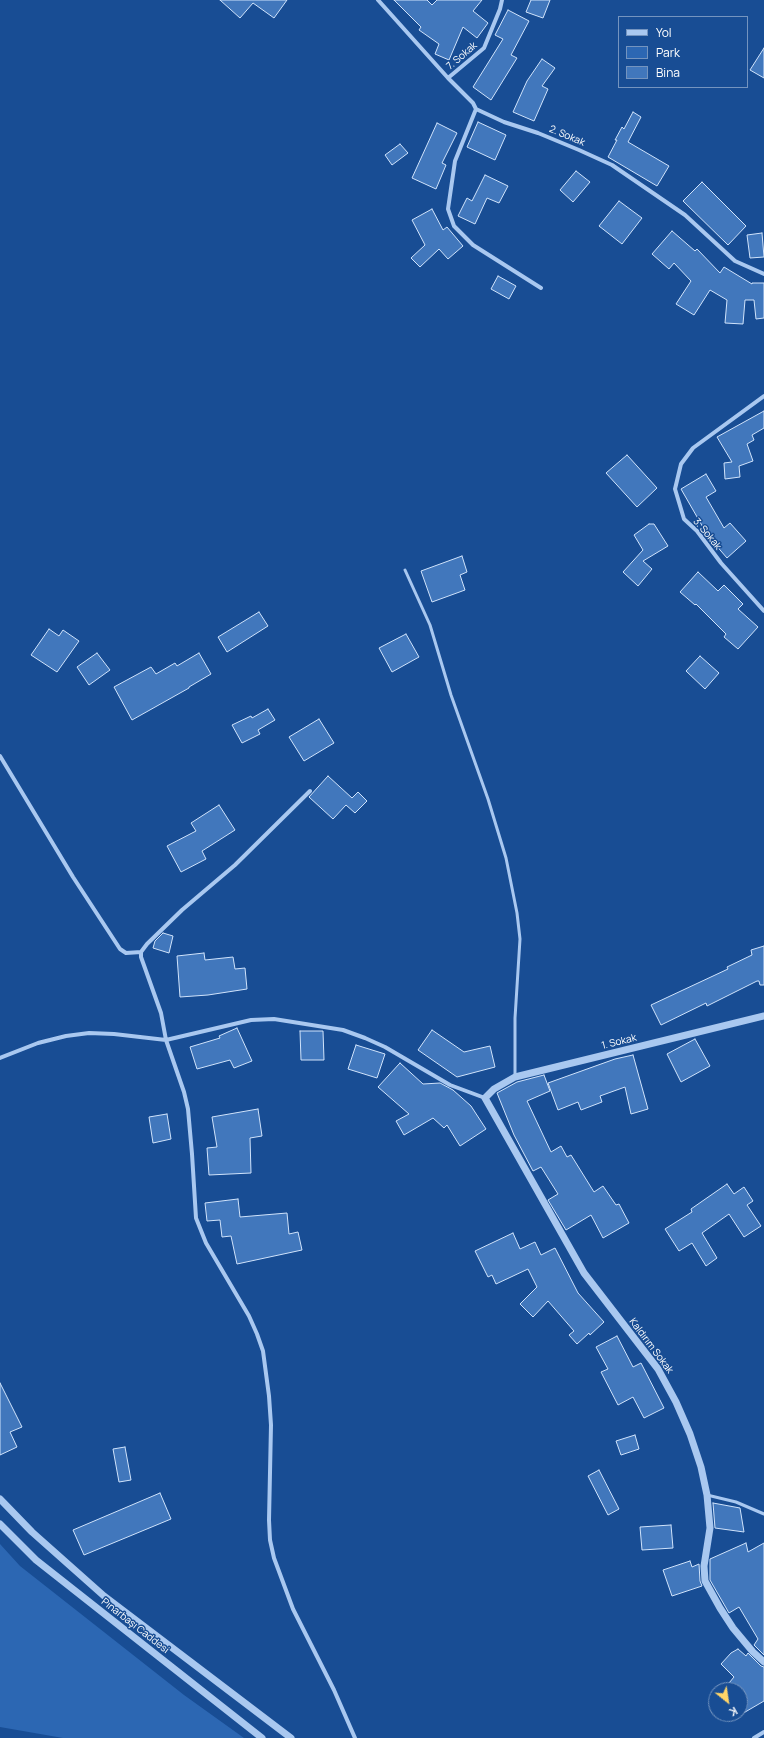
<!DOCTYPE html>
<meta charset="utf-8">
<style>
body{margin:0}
#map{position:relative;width:764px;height:1738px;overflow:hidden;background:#184d94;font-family:Manrope,sans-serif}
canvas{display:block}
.legend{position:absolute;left:618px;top:16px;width:130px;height:72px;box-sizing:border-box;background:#184d94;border:1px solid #7494bf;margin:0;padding:5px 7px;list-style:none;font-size:12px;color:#fff}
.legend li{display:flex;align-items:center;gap:8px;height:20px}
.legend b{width:20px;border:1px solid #7494bf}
.north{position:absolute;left:708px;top:1682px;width:40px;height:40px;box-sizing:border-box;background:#184d94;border:1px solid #7494bf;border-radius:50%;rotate:150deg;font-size:11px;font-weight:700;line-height:16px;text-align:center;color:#fff}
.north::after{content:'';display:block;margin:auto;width:14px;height:18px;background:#ffd568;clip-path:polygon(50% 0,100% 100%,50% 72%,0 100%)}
</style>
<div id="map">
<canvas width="764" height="1738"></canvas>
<ul class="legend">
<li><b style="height:5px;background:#a9c8f0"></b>Yol</li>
<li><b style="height:11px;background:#2c67b3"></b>Park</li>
<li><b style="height:11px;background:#4177bc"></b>Bina</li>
</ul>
<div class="north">K</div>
</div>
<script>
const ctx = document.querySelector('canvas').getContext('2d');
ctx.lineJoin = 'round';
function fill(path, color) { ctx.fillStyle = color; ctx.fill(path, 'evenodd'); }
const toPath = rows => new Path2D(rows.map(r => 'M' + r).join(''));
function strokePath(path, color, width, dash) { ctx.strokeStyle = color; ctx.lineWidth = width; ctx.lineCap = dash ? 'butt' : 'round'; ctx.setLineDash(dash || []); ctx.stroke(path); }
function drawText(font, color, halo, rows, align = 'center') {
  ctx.font = font + ' Manrope,sans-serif'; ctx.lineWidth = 3; ctx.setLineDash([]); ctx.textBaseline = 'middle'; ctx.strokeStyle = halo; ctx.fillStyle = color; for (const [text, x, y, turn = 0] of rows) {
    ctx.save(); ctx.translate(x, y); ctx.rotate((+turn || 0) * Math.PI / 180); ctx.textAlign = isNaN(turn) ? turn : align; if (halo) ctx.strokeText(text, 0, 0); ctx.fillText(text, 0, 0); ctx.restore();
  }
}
const green = toPath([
 [0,1544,20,1566,184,1695,244,1738,63,1738,0,1727]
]);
const building = toPath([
 [220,0,287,0,274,18,253,3,240,18,220,0],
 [394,0,427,0,432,5,437,0,482,0,473,11,488,23,477,38,463,27,449,60,435,54,439,44,419,30,421,27,394,0],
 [531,0,550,0,543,18,526,12,531,0],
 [508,10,529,21,511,55,517,58,491,100,473,87,503,39,495,35,508,10],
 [764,48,764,78,750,70,764,48],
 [542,59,555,68,542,86,548,89,534,121,513,112,527,81,542,59],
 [633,112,641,117,628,142,669,166,657,186,608,157,617,140,615,140,622,127,624,129,633,112],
 [478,122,506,135,495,160,467,147,478,122],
 [437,123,457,133,442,163,446,165,436,189,412,178,437,123],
 [400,144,408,153,392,165,385,155,400,144],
 [576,171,590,182,573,202,560,190,576,171],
 [485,175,508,186,499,203,487,198,475,224,458,216,467,198,472,201,485,175],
 [702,182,746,226,728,245,683,201,702,182],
 [619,201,642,218,622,244,599,226,619,201],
 [432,209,443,230,447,227,463,246,448,259,439,249,420,267,411,258,425,245,412,220,432,209],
 [672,231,695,251,697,249,720,273,724,267,752,284,752,283,764,283,764,318,756,319,754,300,745,300,743,324,725,323,727,300,710,290,694,315,676,304,691,281,674,263,669,269,652,254,672,231],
 [762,233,764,257,750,258,747,235,762,233],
 [498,276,516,286,509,299,491,289,498,276],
 [764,411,764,428,752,435,754,440,747,444,753,461,739,466,740,477,725,479,724,463,732,462,717,437,764,411],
 [627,455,657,488,637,507,606,473,627,455],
 [706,474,716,491,706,497,724,528,730,523,746,541,727,558,708,536,681,489,706,474],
 [649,524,654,524,668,546,643,561,652,569,638,586,623,572,643,550,634,535,649,524],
 [462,556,467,572,460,575,465,590,432,602,421,571,462,556],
 [698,572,718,591,724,585,743,604,738,609,758,627,738,649,724,637,726,634,696,604,695,605,680,592,698,572],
 [259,612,268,626,227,652,218,637,259,612],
 [49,629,59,636,63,630,79,641,57,672,31,655,49,629],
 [406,634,419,657,392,672,379,648,406,634],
 [97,653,110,670,89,685,77,667,97,653],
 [199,653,211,674,189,687,189,688,132,720,114,687,151,667,156,674,175,663,177,666,199,653],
 [700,656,719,673,705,689,686,671,700,656],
 [268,709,275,720,258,730,260,734,242,743,232,725,251,716,252,718,268,709],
 [319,719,334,743,304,761,289,737,319,719],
 [328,776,352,798,358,792,367,801,355,813,346,805,333,819,309,797,328,776],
 [219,805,235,830,202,851,206,859,181,872,167,846,196,831,191,823,219,805],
 [163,933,173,936,169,953,153,948,155,941,163,933],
 [764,946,764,985,760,985,759,981,757,981,707,1006,706,1003,661,1025,651,1005,728,969,727,967,752,955,751,950,764,946],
 [204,953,205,960,233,957,235,969,245,968,247,989,208,995,180,997,177,956,204,953],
 [237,1028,252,1061,234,1068,230,1060,197,1069,190,1047,220,1038,219,1036,237,1028],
 [432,1030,464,1052,490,1046,495,1067,457,1077,418,1050,432,1030],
 [300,1031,323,1031,324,1060,301,1060,300,1031],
 [695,1039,710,1066,681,1082,667,1054,695,1039],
 [356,1045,385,1054,377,1078,348,1069,356,1045],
 [633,1055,648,1109,631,1114,625,1087,600,1096,602,1102,581,1110,578,1102,558,1110,548,1083,615,1059,633,1055],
 [400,1063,423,1084,440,1083,453,1090,471,1106,486,1129,460,1146,447,1125,444,1128,433,1118,404,1135,396,1121,409,1114,378,1087,400,1063],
 [544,1075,550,1091,527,1101,551,1152,561,1146,567,1157,571,1155,594,1192,603,1186,616,1205,619,1204,629,1223,603,1238,591,1215,566,1230,548,1200,558,1194,541,1167,533,1171,514,1135,497,1093,517,1082,544,1075],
 [258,1109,262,1136,250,1138,251,1173,209,1175,207,1148,217,1147,212,1117,258,1109],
 [167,1114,171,1139,153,1143,149,1117,167,1114],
 [727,1184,734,1194,744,1187,753,1201,747,1205,761,1226,744,1237,729,1214,702,1233,717,1258,706,1266,692,1243,679,1251,665,1229,692,1212,691,1209,727,1184],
 [238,1199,240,1217,287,1213,289,1234,298,1232,302,1250,237,1264,231,1236,222,1237,220,1220,207,1221,205,1203,238,1199],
 [513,1233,520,1249,535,1242,541,1255,555,1248,578,1293,604,1322,590,1335,589,1333,577,1344,569,1335,574,1331,548,1301,533,1317,520,1304,537,1287,528,1269,496,1284,492,1275,488,1277,475,1251,513,1233],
 [617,1336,633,1367,641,1363,664,1408,644,1418,633,1397,618,1405,601,1372,608,1369,596,1347,617,1336],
 [0,1383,22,1427,10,1432,17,1447,0,1455,0,1383],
 [635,1435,639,1449,621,1455,616,1441,635,1435],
 [125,1447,131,1480,119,1482,113,1449,125,1447],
 [599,1470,619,1509,608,1515,588,1476,599,1470],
 [160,1493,171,1519,84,1555,73,1530,160,1493],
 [713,1503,740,1508,744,1532,715,1528,713,1503],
 [671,1525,673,1548,642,1550,640,1527,671,1525],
 [746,1543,748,1552,764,1543,764,1655,754,1645,758,1639,739,1607,729,1613,710,1580,710,1559,746,1543],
 [690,1561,692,1567,699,1564,700,1581,702,1586,672,1596,663,1570,690,1561],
 [738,1649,746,1656,748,1653,761,1666,764,1667,764,1701,740,1715,740,1690,735,1690,729,1683,734,1677,721,1664,731,1653,738,1649]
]);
const service = toPath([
 [405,570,430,625,451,695,488,799,506,858,517,913,520,939,515,1018,515,1077],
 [707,1495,736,1502,764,1514]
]);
const minor = toPath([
 [378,0,448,78,473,103,476,109,504,122,538,133,579,150,612,165,685,215,735,261,764,274],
 [448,78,484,48,500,9,502,0],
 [476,109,455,161,448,209,454,226,473,245,541,288],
 [764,396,693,448,681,464,675,489,684,519,697,531,721,563,764,611],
 [0,756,73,877,120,949,126,953,141,952],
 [310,791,235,865,182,910,147,944,141,952,141,957,161,1013,166,1040,184,1092,188,1109,192,1154,196,1218,206,1243,249,1316,257,1334,263,1351,269,1396,271,1425,269,1520,270,1540,274,1558,293,1609,334,1690,355,1738],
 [0,1058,38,1043,66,1036,89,1033,114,1034,166,1040,251,1020,274,1019,343,1030,365,1038,385,1047,450,1085,485,1098],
 [754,1738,764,1732]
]);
const tertiary = toPath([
 [764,1016,515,1077,494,1089,485,1098,584,1273,658,1369,676,1402,690,1434,701,1467,707,1495,710,1528,704,1566,705,1581,720,1608,733,1628,753,1652,764,1662],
 [0,1499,32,1532,104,1596,291,1738],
 [0,1524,36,1560,262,1738]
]);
const streetNames = [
 ["7. Sokak",462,56,-41],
 ["2. Sokak",567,136,23],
 ["3. Sokak",707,534,50],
 ["1. Sokak",619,1042,-14],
 ["Kaldırım Sokak",651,1346,53],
 ["Pınarbaşı Caddesi",135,1626,38]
];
fill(green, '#2c67b3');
fill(building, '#4177bc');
strokePath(building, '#d0e3fb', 1);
strokePath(service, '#a9c8f0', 3);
strokePath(minor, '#a9c8f0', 4);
strokePath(tertiary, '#a9c8f0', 7);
drawText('10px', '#fff', '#184d94', streetNames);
</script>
